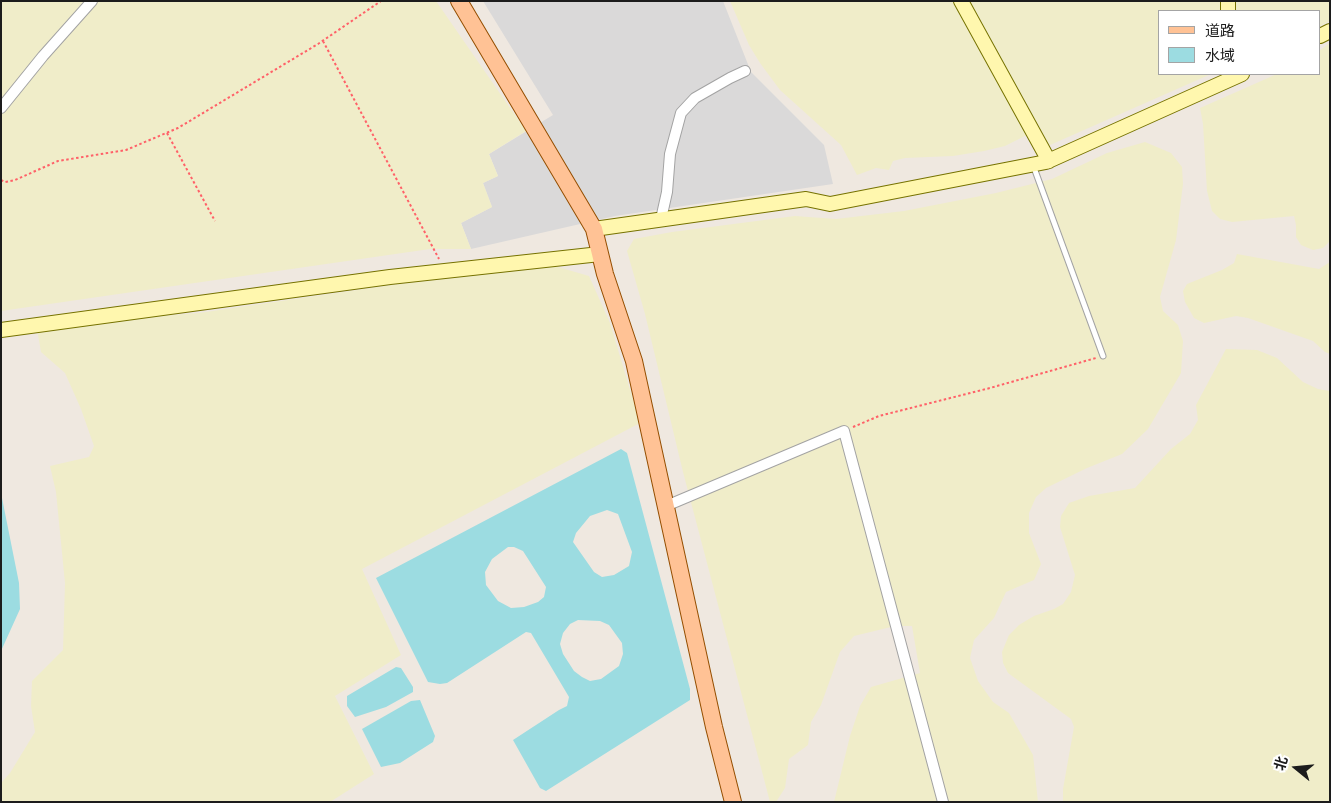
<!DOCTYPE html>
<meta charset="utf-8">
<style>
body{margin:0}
#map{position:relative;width:1331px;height:803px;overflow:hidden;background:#efe8e0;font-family:Rubik,"Noto Sans SC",sans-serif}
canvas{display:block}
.frame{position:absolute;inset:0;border:2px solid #1c1c1c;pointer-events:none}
.legend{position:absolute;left:1158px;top:10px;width:162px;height:65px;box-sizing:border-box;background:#fff;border:1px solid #a4a4a4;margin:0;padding:6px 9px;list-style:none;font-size:15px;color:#1c1c1c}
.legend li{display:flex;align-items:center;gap:10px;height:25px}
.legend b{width:25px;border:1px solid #a4a4a4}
.north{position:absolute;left:1271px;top:743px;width:50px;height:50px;-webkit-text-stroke:4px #fff;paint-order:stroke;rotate:287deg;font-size:14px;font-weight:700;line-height:20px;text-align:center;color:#1c1c1c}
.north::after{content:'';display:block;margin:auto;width:18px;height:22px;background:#1c1c1c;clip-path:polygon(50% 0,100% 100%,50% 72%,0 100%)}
</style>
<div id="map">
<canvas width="1331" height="803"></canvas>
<div class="frame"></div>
<ul class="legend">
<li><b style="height:6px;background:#ffc295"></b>道路</li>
<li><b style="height:14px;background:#9cdce1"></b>水域</li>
</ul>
<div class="north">北</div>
</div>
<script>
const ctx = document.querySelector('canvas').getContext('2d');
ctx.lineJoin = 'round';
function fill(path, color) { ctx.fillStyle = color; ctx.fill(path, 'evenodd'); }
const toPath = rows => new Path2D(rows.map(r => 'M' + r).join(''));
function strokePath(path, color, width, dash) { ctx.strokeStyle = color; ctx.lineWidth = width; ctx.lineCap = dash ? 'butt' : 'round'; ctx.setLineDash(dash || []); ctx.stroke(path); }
const residential = toPath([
 [483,1,723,1,751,72,824,145,833,184,615,216,471,249,461,223,492,207,483,183,498,176,489,154,553,115]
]);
const farmland = toPath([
 [1,1,436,1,526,131,489,154,498,176,483,183,492,207,461,223,471,249,430,249,1,311],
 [730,1,955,1,1027,135,1005,146,984,151,953,156,905,158,893,161,889,170,876,168,857,175,841,145,780,90,760,63,749,45],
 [968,1,1221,1,1221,11,1160,11,1160,74,1211,74,1050,145,1043,143],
 [1234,1,1330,1,1330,21,1320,26,1320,11,1234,11],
 [1330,43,1330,241,1323,248,1313,250,1301,245,1296,237,1296,225,1294,216,1232,222,1220,219,1212,211,1207,191,1203,124,1200,108,1277,74,1320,74,1320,50],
 [1145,142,1171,153,1182,167,1183,184,1176,240,1160,297,1163,311,1178,325,1183,341,1181,373,1148,429,1122,454,1087,468,1046,488,1036,497,1029,513,1029,533,1041,564,1034,580,1006,592,994,618,974,640,970,658,978,681,993,702,1009,713,1033,755,1038,802,834,802,850,736,860,706,871,687,920,673,912,626,895,626,854,636,840,652,821,705,811,722,808,745,789,759,785,788,776,802,770,802,683,472,645,314,627,251,634,239,672,232,795,216,836,219,904,211,996,193,1052,179,1107,153],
 [1237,254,1319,269,1330,262,1330,354,1325,352,1313,341,1248,318,1236,316,1204,323,1194,318,1185,302,1183,291,1187,284,1222,270,1234,263],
 [551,265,589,276,610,323,640,423,362,569,401,655,335,696,374,774,330,802,1,802,1,783,10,773,35,732,31,706,32,681,63,650,65,583,56,492,50,466,89,457,94,446,81,409,65,373,41,352,37,329,102,320,199,313,419,281],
 [1226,349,1257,350,1277,358,1303,382,1318,389,1330,391,1330,802,1063,802,1063,789,1074,727,1071,719,1008,673,1003,663,1002,652,1009,635,1019,625,1034,616,1054,609,1063,604,1071,592,1075,575,1060,527,1061,516,1069,503,1089,496,1135,488,1171,449,1190,434,1198,420,1196,405]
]);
const water = toPath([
 [621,449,627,453,690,689,690,700,546,791,540,788,513,740,559,710,567,706,569,697,531,633,526,632,447,683,440,684,428,682,376,578],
 [607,510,618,514,632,552,629,566,614,575,602,577,594,572,573,542,576,533,590,516],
 [514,547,523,551,546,587,544,597,538,602,524,607,511,608,498,601,486,585,485,572,492,559,508,547],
 [578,620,600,621,609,625,622,643,623,654,619,666,601,679,590,681,582,677,574,671,563,654,560,644,563,633,570,624],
 [1,493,19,583,20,609,1,651],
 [396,667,401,668,413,687,413,692,386,707,355,717,347,706,347,696],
 [420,700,435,736,433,742,400,763,381,767,362,729,411,701]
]);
const path = toPath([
 [323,41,439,259],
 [167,133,215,221],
 [1,180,5,182,15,180,58,161,126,150,178,128,318,44,381,1],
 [853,427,879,416,990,388,1096,358]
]);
const lane = toPath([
 [1033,165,1103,356]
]);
const street = toPath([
 [1,108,43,56,92,1],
 [661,219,667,192,670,154,681,113,695,98,730,78,745,71],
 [666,506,844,431,943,802]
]);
const secondary = toPath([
 [961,1,1049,161],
 [1228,1,1228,11],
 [1320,36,1330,31],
 [594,229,806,199,830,204,1046,162,1242,74],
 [1,330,390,277,600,254]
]);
const primary = toPath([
 [459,1,594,229,605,274,634,361,714,727,733,802]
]);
fill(residential, '#dad9d9');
fill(farmland, '#f0edc9');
fill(water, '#9cdce1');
strokePath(lane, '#a3a3a3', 7);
strokePath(street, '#a3a3a3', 12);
strokePath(secondary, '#767200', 16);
strokePath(primary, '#944e00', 18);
strokePath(path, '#ff6168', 2, [2.5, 2.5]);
strokePath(lane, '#fff', 5);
strokePath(street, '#fff', 10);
strokePath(secondary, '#fff7ae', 14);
strokePath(primary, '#ffc295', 16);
</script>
